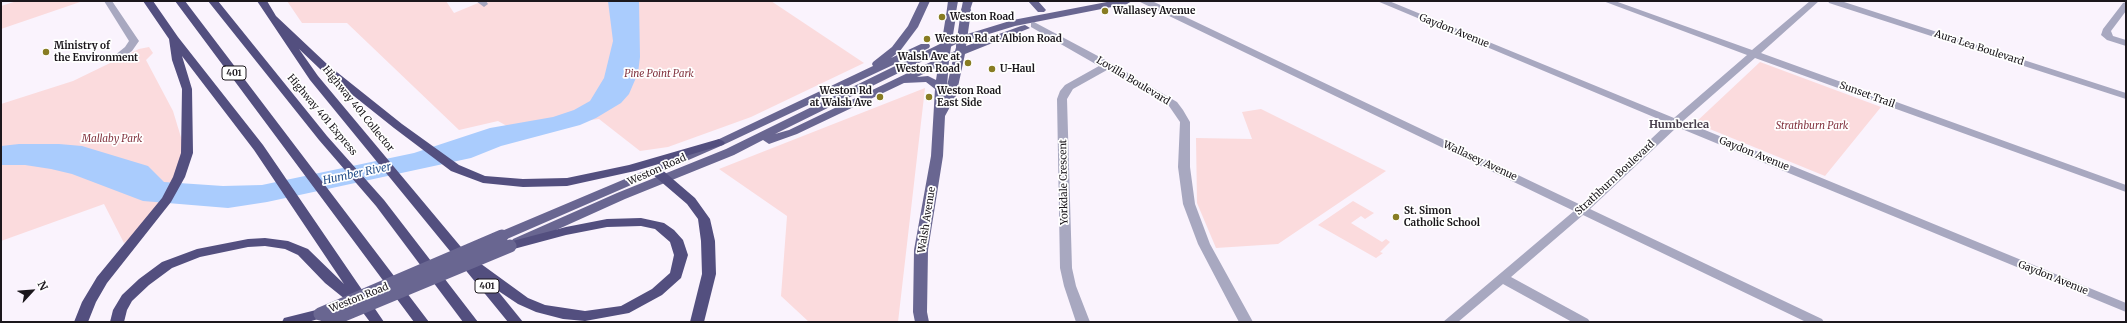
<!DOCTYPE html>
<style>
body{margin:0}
#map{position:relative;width:2127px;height:323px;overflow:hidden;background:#faf3fd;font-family:Merriweather,serif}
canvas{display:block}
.frame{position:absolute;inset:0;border:2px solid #1b171c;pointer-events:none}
.north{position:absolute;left:12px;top:271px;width:40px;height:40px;-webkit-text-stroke:3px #fff;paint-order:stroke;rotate:64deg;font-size:11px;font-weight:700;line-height:16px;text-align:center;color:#1b171c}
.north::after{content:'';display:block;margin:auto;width:14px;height:18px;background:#1b171c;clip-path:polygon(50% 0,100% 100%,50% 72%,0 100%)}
</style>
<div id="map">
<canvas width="2127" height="323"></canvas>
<div class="frame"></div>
<div class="north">N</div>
</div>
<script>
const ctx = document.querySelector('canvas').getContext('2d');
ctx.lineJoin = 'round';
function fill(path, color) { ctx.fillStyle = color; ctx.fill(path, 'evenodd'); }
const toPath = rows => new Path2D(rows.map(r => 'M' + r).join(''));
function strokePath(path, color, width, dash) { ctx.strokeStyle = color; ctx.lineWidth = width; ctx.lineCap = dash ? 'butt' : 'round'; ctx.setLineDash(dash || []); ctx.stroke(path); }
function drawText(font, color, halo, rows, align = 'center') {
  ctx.font = font + ' Merriweather,serif'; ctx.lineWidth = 3.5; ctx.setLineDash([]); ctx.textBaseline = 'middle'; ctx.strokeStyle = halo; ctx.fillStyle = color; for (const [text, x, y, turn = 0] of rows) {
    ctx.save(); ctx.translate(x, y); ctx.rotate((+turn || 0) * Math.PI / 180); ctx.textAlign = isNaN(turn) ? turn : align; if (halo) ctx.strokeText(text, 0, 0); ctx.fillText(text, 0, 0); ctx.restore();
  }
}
const green = toPath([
 [17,1,83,1,1,29,1,6],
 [287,1,446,1,454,13,483,1,771,1,864,63,751,117,668,147,640,151,599,119,514,130,498,121,459,130,347,23,302,23],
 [149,47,153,53,146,60,173,111,183,144,179,177,156,220,124,243,104,204,1,241,1,104,73,81,139,49],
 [1760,62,1881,107,1825,176,1695,123],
 [925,88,898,322,809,322,781,296,787,216,719,169],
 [1261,109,1386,171,1278,244,1216,248,1197,203,1196,138,1252,139,1242,112],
 [1353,201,1374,213,1365,219,1361,216,1351,223,1382,242,1386,239,1390,242,1380,252,1383,253,1376,258,1318,225]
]);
const water = toPath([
 [608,1,639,1,640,57,638,73,629,94,621,103,596,118,580,125,501,146,471,158,267,202,228,208,143,201,72,174,51,169,25,165,1,165,1,146,19,144,59,144,82,146,148,166,164,182,223,186,262,185,414,153,490,128,553,117,574,110,590,101,604,78,613,41]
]);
const minor = toPath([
 [104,1,112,1,139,41,132,51,122,58,116,58,114,56,125,47,129,41,104,1],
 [476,1,486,1,488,4,484,7,476,1],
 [1138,1,1152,1,1581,205,1668,123,1377,1,1389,1,1674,118,1747,55,1603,1,1615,1,1752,50,1810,1,1819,1,1761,53,2126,185,2126,192,1755,58,1683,121,2126,303,2126,312,1677,127,1590,209,1822,319,1824,322,1806,322,1583,215,1511,277,1588,319,1590,322,1572,322,1503,284,1458,322,1443,322,1574,211,1138,1],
 [1828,1,1841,1,2126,93,2126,99,1829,3,1828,1],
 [2126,2,2126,11,2111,31,2113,36,2126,40,2126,46,2107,40,2101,35,2103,29,2123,3,2126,2],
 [1034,22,1111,63,1177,102,1183,110,1190,122,1190,167,1195,204,1210,244,1253,322,1239,322,1231,307,1198,244,1183,204,1178,167,1180,122,1169,106,1107,70,1073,89,1067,99,1072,268,1076,286,1090,322,1076,322,1064,286,1060,268,1057,99,1060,91,1065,85,1099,66,1031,27,1031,23,1034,22]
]);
const major = toPath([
 [920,1,930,1,918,27,900,51,891,58,921,44,929,44,930,46,929,48,723,145,507,239,502,240,495,236,497,233,715,141,873,66,872,64,873,62,892,47,908,26,920,1],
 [948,1,958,1,955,18,947,18,946,16,948,1],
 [963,1,973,1,969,13,963,13,961,11,963,1],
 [1028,1,1038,1,1046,10,1044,12,1038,12,1028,1],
 [1112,1,1132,1,1127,4,1015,26,956,44,944,50,950,53,955,51,957,44,961,43,966,46,1021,26,1025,25,1030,28,965,54,956,96,945,116,943,156,928,250,927,312,929,322,915,322,913,312,914,250,931,156,935,89,926,82,904,83,797,134,769,144,763,140,734,155,625,199,523,245,513,245,511,242,513,239,617,193,726,149,948,40,1013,20,1112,1],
 [941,52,939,58,789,130,775,134,941,52],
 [953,59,947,86,949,61,953,59],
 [938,67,936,80,928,76,917,77,938,67]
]);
const highway = toPath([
 [143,1,153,1,178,37,263,145,384,322,370,322,361,310,356,308,325,283,298,255,285,249,265,246,248,247,200,257,172,268,149,285,132,301,127,310,124,322,110,322,113,310,122,295,139,279,162,262,197,249,248,239,265,238,288,241,308,249,344,284,254,150,182,56,192,89,193,153,185,177,171,202,107,283,96,302,88,322,74,322,82,302,97,277,162,198,173,177,181,153,182,89,172,60,169,39,143,1],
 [175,1,185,1,429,322,414,322,175,1],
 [208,1,218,1,327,136,384,200,478,322,463,322,376,206,319,140,208,1],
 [257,1,267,1,276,16,328,65,402,124,459,165,485,176,523,179,567,178,629,165,719,139,723,141,725,143,723,145,635,171,567,186,523,187,483,183,451,171,394,128,320,69,299,49,318,76,466,253,528,298,545,305,585,311,621,306,652,289,670,273,674,255,670,242,655,229,641,226,607,227,566,235,510,250,503,246,505,243,566,227,607,219,641,218,664,223,674,230,683,240,688,255,681,278,662,295,629,313,585,321,563,319,536,312,518,304,497,290,523,322,508,322,310,80,257,1],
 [656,167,660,168,695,198,710,219,715,241,716,274,704,322,690,322,702,274,701,241,698,219,687,204,652,174,650,171,656,167],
 [320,309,325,311,327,314,325,317,308,322,282,322,284,318,320,309]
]);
const majorBridgeFar1 = toPath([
 [961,46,966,11],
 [945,53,951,16]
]);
const majorBridge = toPath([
 [320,314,502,236],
 [327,322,510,246]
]);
const markers = [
 [1105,11,4,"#887c23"],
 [942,17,4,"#887c23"],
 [927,39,4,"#887c23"],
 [46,52,4,"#887c23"],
 [968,63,4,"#887c23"],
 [992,69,4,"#887c23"],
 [880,97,4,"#887c23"],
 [929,97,4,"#887c23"],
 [1396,217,4,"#887c23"]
];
const shields = [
 [234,73,24],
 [487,286,24]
];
const shieldNames = [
 ["401",234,73],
 ["401",487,286]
];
const poiNames = [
 ["Wallasey Avenue",1113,11],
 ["Weston Road",950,17],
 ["Weston Rd at Albion Road",935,39],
 ["Ministry of",54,46],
 ["the Environment",54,58],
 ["Walsh Ave at",960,57,"right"],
 ["Weston Road",960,69,"right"],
 ["U-Haul",1000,69],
 ["Weston Rd",872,91,"right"],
 ["at Walsh Ave",872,103,"right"],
 ["Weston Road",937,91],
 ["East Side",937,103],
 ["St. Simon",1404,211],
 ["Catholic School",1404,223]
];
const streetNames = [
 ["Gaydon Avenue",1454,31,22],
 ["Aura Lea Boulevard",1979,48,18],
 ["Lovilla Boulevard",1133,81,31],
 ["Sunset Trail",1867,95,20],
 ["Highway 401 Collector",358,109,51],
 ["Highway 401 Express",322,115,50],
 ["Gaydon Avenue",1754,154,22],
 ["Wallasey Avenue",1480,161,25],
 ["Weston Road",657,170,-24],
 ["Strathburn Boulevard",1615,178,-43],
 ["Yorkdale Crescent",1064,182,-91],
 ["Walsh Avenue",927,220,-81],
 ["Gaydon Avenue",2053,278,22],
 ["Weston Road",359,298,-22]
];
const parkNames = [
 ["Pine Point Park",659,74],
 ["Strathburn Park",1812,126],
 ["Mallaby Park",112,139]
];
const neighbourhoodNames = [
 ["Humberlea",1679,125]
];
const waterNames = [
 ["Humber River",357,174,-12]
];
fill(green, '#fbdbdd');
fill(water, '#aaccfd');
fill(minor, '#a8a8c0');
fill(major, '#696691');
fill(highway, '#534f7f');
strokePath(majorBridgeFar1, '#696691', 10);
strokePath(majorBridge, '#696691', 13);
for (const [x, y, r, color] of markers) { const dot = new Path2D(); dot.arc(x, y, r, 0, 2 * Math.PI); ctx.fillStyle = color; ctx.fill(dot); strokePath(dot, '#fff', 1.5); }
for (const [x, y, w] of shields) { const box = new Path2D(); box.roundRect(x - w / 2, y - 7, w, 14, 3); ctx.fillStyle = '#fff'; ctx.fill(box); strokePath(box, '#1b171c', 1); }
drawText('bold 9px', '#1b171c', null, shieldNames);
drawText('bold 10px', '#1b171c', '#fff', poiNames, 'left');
drawText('10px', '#1b171c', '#fff', streetNames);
drawText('italic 10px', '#843641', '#fff', parkNames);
drawText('bold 11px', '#49404d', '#fff', neighbourhoodNames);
drawText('italic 11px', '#28538d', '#fff', waterNames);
</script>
